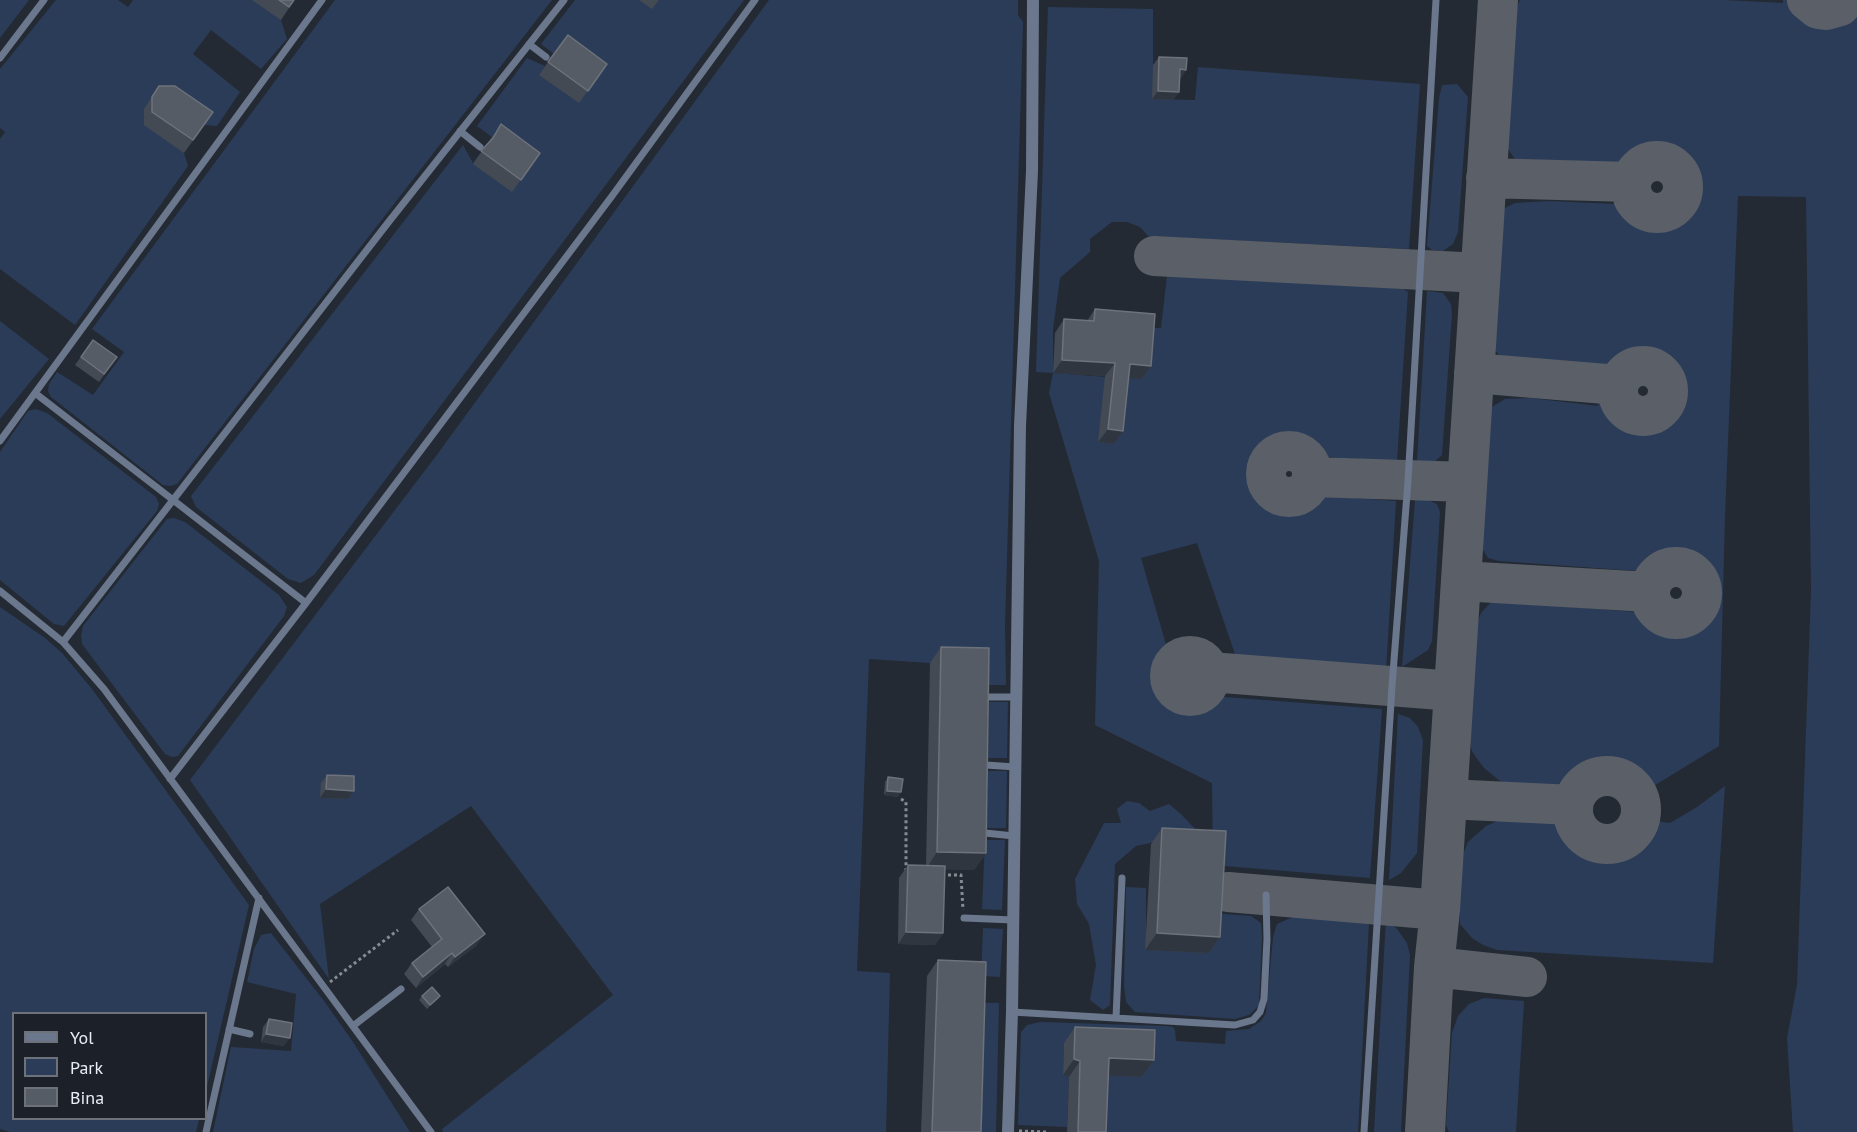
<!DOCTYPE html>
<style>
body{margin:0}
#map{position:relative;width:1857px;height:1132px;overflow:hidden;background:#242a33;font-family:"PT Sans",sans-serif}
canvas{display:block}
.legend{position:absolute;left:12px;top:1012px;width:195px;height:108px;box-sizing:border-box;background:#1b2029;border:2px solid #6d727a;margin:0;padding:8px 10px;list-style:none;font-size:18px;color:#e9edf3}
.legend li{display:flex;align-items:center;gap:12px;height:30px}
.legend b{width:30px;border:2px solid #6d727a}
</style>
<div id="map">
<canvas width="1857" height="1132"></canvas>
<ul class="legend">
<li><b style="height:8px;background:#6a778c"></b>Yol</li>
<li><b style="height:16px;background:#2b3c59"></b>Park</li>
<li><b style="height:16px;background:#565c65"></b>Bina</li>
</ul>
</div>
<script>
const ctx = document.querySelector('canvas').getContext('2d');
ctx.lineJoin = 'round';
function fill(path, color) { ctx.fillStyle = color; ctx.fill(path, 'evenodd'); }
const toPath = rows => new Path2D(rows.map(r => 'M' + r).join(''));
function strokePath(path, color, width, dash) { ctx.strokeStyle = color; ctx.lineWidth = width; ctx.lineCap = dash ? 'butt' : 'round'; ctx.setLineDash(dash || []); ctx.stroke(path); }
const green = toPath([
 [0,0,29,0,0,38],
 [56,0,118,0,128,7,133,0,294,0,281,20,287,39,261,69,211,30,193,54,240,92,217,126,204,125,184,153,188,166,75,325,0,269,0,139,5,132,0,128,0,69],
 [335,0,552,0,177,484,170,486,163,485,51,397,48,391,49,384,57,372,93,395,124,352,92,329],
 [575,0,744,0,314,575,301,583,288,579,196,507,191,496,463,145,473,163,492,137,477,126,527,58,545,66,554,54,541,44],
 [769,0,1018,0,1018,15,1023,22,1005,624,1006,685,985,685,930,663,869,659,857,971,890,973,886,1132,443,1132,442,1129,613,995,471,806,320,904,329,979,190,780,436,456],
 [1520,0,1724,0,1783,3,1783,0,1790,0,1809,19,1820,23,1838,22,1853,12,1857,5,1857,1132,1793,1132,1787,1038,1797,985,1811,590,1806,197,1738,196,1725,515,1719,746,1647,790,1636,775,1617,770,1600,769,1582,776,1572,789,1527,788,1500,781,1484,768,1473,753,1465,733,1473,634,1481,613,1492,601,1636,612,1663,630,1680,632,1700,625,1709,613,1713,603,1717,602,1719,590,1713,587,1712,579,1702,566,1686,559,1670,556,1637,571,1499,561,1488,558,1480,545,1487,410,1505,399,1531,398,1598,406,1599,400,1619,419,1627,425,1639,428,1653,428,1665,422,1675,411,1678,400,1683,400,1685,388,1679,385,1675,369,1665,358,1652,354,1634,355,1621,361,1608,373,1601,374,1600,368,1502,358,1491,346,1498,218,1503,209,1515,203,1549,201,1615,204,1616,199,1635,220,1656,227,1674,222,1686,211,1693,198,1699,199,1702,182,1694,182,1694,174,1689,165,1677,155,1668,152,1649,153,1635,160,1625,171,1617,173,1616,163,1515,159,1505,145,1512,17],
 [1048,7,1153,9,1153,99,1195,100,1198,67,1420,84,1409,249,1148,236,1140,227,1127,222,1112,222,1090,239,1090,252,1060,278,1053,329,1053,373,1120,378,1146,328,1161,328,1167,276,1383,287,1403,289,1408,292,1397,461,1323,457,1310,444,1281,440,1269,449,1260,461,1253,461,1253,478,1258,479,1259,490,1269,500,1284,506,1299,507,1312,500,1320,503,1325,496,1396,501,1386,672,1238,663,1197,543,1141,558,1169,655,1160,669,1159,676,1161,686,1169,699,1184,706,1196,706,1212,696,1382,709,1370,878,1213,865,1212,783,1095,725,1099,561,1049,393,1053,373,1036,372],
 [1457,84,1468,97,1458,232,1453,244,1443,251,1432,250,1427,246,1439,98,1442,85],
 [1427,291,1443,293,1451,304,1452,314,1442,455,1433,463,1424,466,1417,463],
 [0,321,49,359,0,419],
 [36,409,47,413,156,497,159,504,157,511,64,626,54,624,0,580,0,452,28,411],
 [1426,499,1437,504,1440,512,1432,641,1428,650,1402,667,1415,500],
 [174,518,185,522,279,595,287,607,284,616,178,756,172,757,165,754,82,644,81,636,83,626,167,519],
 [0,607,45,638,62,653,92,689,249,905,206,1091,206,1014,14,1014,14,1118,199,1119,196,1132,10,1132,0,1129],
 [989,702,1008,702,1007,758,988,758],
 [1398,714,1410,718,1418,727,1423,740,1417,853,1401,873,1389,880],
 [988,771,1007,771,1006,828,987,828],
 [1725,786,1713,963,1497,950,1483,945,1472,938,1460,924,1460,862,1468,842,1486,826,1513,814,1567,818,1570,826,1584,843,1618,852,1633,849,1642,841,1649,820,1670,823,1697,807],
 [1127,801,1139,803,1150,811,1169,804,1181,814,1199,833,1136,846,1115,864,1110,1005,1103,1010,1090,1000,1096,965,1089,924,1077,904,1075,879,1104,823,1121,823,1117,809],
 [985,840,1005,840,1002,910,982,909],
 [1126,887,1146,888,1146,950,1211,913,1251,916,1261,923,1262,937,1259,1005,1249,1015,1235,1019,1135,1012,1126,1002,1124,986],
 [1358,916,1369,922,1358,1132,1096,1132,1064,1043,1063,1075,1069,1077,1067,1127,1018,1125,1021,1032,1027,1025,1040,1022,1166,1026,1173,1027,1175,1030,1176,1041,1225,1044,1226,1031,1249,1029,1261,1021,1266,1013,1273,937,1277,924,1293,917],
 [1386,919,1397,929,1407,943,1410,955,1401,1132,1374,1132],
 [983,928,1003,929,1000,977,981,976],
 [271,933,324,1001,353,1042,410,1132,213,1132,231,1047,291,1051,296,994,247,982,254,949,261,935],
 [1484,998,1524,1001,1516,1132,1449,1132,1446,1125,1452,1033,1458,1016,1469,1004],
 [979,1003,999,1003,996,1132,976,1132]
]);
const taxiway = toPath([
 [1807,0,1818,9,1826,10,1840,6,1845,0],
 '1631 187a26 26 0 1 1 52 0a26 26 0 1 1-52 0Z',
 [1486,178,1631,182],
 [1154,256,1480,273],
 '1618 391a25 25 0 1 1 50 0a25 25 0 1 1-50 0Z',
 [1474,373,1618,385],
 '1266 474a23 23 0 1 1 46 0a23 23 0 1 1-46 0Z',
 [1312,477,1467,482],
 '1650 593a26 26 0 1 1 52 0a26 26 0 1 1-52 0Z',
 [1461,581,1649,592],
 '1170 676a20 20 0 1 1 40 0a20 20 0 1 1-40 0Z',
 [1210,672,1454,691],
 '1573 810a34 34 0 1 1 68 0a34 34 0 1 1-68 0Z',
 [1447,799,1573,805],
 [1228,892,1440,910],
 [1434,967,1527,977],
 [1425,1132,1434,967,1440,910,1498,0]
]);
const path = toPath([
 [901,799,906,802,906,870],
 [942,875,961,875,963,910],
 [330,982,398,930],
 [1019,1131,1046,1132]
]);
const service = toPath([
 [529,44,546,57],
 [0,58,44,0],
 [460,131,480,147],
 [35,393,306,603],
 [0,441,322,0],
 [0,591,63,642,104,689,431,1132],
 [63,642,387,224,564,0],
 [987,697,1016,697],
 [986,765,1015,767],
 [170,779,306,603,612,196,755,0],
 [985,833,1014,836],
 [964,918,1013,920],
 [1012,1012,1235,1025,1253,1020,1260,1012,1264,999,1267,939,1266,895],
 [1116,1018,1122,878],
 [353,1026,401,989],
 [229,1029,250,1034],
 [206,1132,259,898],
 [1364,1132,1392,686,1408,481,1436,0]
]);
const minor = toPath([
 [1008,1132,1012,1012,1020,426,1032,171,1033,0]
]);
const wall = toPath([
 [252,0,294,0,281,20],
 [639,0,659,0,652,9],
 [568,35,607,64,579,103,539,75],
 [1159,57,1186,70,1181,78,1179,77,1179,92,1173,100,1152,99,1153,65],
 [159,86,213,112,184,153,144,125,144,109],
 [501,124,540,153,512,192,473,164,488,143],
 [1095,309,1151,366,1142,379,1129,378,1123,431,1114,444,1098,442,1105,376,1053,373,1055,333,1064,319,1087,321],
 [93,340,117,357,99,382,75,365],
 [941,647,986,853,974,870,945,869,943,933,935,945,898,944,899,878,908,865,926,866,930,663],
 [327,775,354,791,348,799,320,798,321,783],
 [888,777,898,797,884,795,885,782],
 [1162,828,1220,937,1209,953,1145,950,1151,844],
 [419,909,477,945,448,967,445,964,416,988,404,974,412,963,432,947,411,920],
 [938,960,981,1132,921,1132,927,976],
 [422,996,440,996,437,1000,427,1009,419,1000],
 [269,1019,284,1046,261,1042,263,1027],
 [1075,1027,1154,1060,1142,1077,1108,1075,1106,1132,1067,1132,1069,1077,1063,1075,1064,1043]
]);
const shadedWall = toPath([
 [1180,69,1186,70,1181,78,1174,77],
 [1158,91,1179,92,1173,100,1152,99],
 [1062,360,1115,363,1105,376,1053,373],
 [1130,364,1151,366,1142,379,1120,378],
 [1108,429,1123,431,1114,444,1098,442],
 [326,789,354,791,348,799,320,798],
 [887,791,901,792,898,797,884,795],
 [937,852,986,853,974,870,926,869],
 [906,932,943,933,935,945,898,944],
 [1157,933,1220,937,1209,953,1145,950],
 [485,934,477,945,448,967,455,957],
 [452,953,445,964,416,988,423,977],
 [440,996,437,1000,427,1009,430,1005],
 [266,1034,290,1038,284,1046,261,1042],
 [1109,1058,1154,1060,1142,1077,1098,1075],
 [1074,1059,1080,1061,1069,1077,1063,1075]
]);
const building = toPath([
 [279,0,294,0,289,7,279,0],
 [568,35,607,64,588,91,548,62,568,35],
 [1159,57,1187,58,1186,70,1180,69,1179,92,1158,91,1159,57],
 [159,86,175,86,213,112,193,140,152,112,152,97,159,86],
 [501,124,540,153,521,180,481,151,493,138,501,124],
 [1095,309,1155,314,1151,366,1130,364,1123,431,1108,429,1115,363,1062,360,1064,319,1094,321,1095,309],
 [93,340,117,357,104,374,81,357,93,340],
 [941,647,989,648,986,853,937,852,941,647],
 [327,775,354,776,354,791,326,789,327,775],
 [888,777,903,779,901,792,887,791,888,777],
 [1162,828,1226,831,1220,937,1157,933,1162,828],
 [908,865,945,866,943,933,906,932,908,865],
 [448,887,485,934,455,957,452,953,423,977,412,963,442,939,419,909,448,887],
 [938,960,986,962,981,1132,932,1132,938,960],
 [432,987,440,996,430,1005,422,996,432,987],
 [269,1019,292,1023,290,1038,266,1034,269,1019],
 [1075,1027,1155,1030,1154,1060,1109,1058,1106,1132,1078,1132,1080,1061,1074,1059,1075,1027]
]);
fill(green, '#2b3c59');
strokePath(taxiway, '#5b6068', 40);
strokePath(path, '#868b92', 3, [3, 3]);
strokePath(service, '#6a778c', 7);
strokePath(minor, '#6a778c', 12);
fill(wall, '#444a54');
fill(shadedWall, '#303640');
fill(building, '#565c65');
strokePath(building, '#6d727b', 1.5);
</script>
